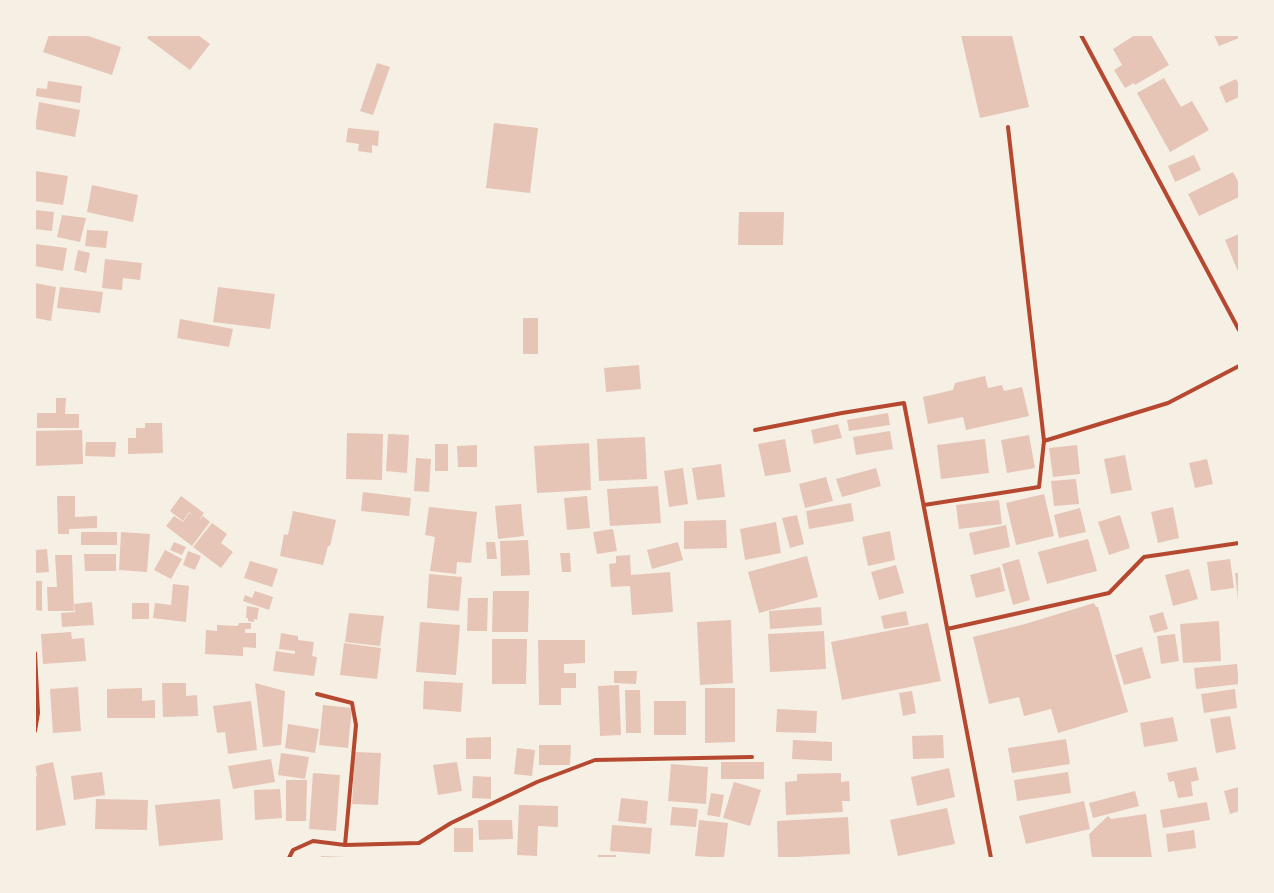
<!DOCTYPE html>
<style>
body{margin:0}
#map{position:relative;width:1274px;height:893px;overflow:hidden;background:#f6efe4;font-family:"Sofia Sans Condensed",sans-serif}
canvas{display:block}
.frame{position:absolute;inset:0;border:36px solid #f6efe4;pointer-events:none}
</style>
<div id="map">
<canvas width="1274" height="893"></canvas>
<div class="frame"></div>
</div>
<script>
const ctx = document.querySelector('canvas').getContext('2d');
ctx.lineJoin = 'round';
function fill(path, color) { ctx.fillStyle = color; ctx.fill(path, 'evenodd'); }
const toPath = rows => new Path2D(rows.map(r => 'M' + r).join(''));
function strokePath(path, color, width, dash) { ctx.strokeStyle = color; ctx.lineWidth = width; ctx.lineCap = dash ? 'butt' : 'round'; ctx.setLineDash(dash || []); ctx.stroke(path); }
const building = toPath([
 [49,35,85,35,121,47,112,75,43,52],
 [149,35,198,35,210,44,190,70,147,38],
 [961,35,1012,35,1029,107,980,118],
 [1135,35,1151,35,1169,65,1135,85,1134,83,1125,88,1114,70,1122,65,1113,49],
 [1214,35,1239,35,1239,38,1219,46],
 [377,63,390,67,373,115,360,111],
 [1164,78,1181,107,1192,101,1209,130,1170,152,1137,93],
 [1236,79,1239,85,1239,97,1226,103,1219,87],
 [48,81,82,86,80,103,35,96,37,88,47,89],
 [39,102,80,110,75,137,35,129],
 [494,123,538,128,530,193,486,188],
 [348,128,379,131,378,146,372,145,372,153,358,151,359,144,346,142],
 [1194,155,1201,170,1175,182,1168,166],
 [35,171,68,176,63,205,35,201],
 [1233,172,1239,183,1239,197,1199,216,1188,194],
 [92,185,138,195,133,222,87,212],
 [35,210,54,212,52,231,35,229],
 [739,212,784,212,783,245,738,245],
 [62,215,86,218,80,242,57,237],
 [87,230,108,231,106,248,85,246],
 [1239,234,1239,274,1225,240],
 [35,244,67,248,63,271,35,266],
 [78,250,90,253,86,273,74,270],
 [105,259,142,263,140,280,123,278,122,290,102,288],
 [35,283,56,287,51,321,35,318],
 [60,287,103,292,100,313,57,308],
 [218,287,275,294,270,329,213,322],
 [523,318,538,318,538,354,523,354],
 [180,319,233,329,229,347,177,338],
 [639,365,641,389,606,392,604,368],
 [985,376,988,388,1002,385,1004,391,1022,387,1029,416,966,430,963,417,928,424,923,397,953,390,955,383],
 [56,398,66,398,65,414,79,414,79,428,37,428,37,413,56,413],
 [888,413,890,425,849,431,847,420],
 [145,423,162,423,163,453,128,454,128,438,136,438,136,428,145,428],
 [838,424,842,438,814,444,811,430],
 [82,430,83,464,35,466,35,431],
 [890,431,893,449,856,455,853,437],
 [347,433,383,434,382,480,346,479],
 [388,434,409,435,407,473,386,471],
 [1029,435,1035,468,1007,473,1001,440],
 [645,437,647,479,599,481,597,439],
 [785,439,791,472,765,476,758,444],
 [985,439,989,473,941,479,937,445],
 [86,442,116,442,115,457,85,456],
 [589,443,591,490,537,493,534,446],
 [435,444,448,444,448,471,435,471],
 [477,445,477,467,458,467,457,446],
 [1077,445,1080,474,1053,477,1049,448],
 [1125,455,1132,490,1111,494,1104,459],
 [416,458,431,459,429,492,414,491],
 [1207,459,1213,484,1195,488,1189,463],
 [721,464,725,497,697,500,692,468],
 [683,468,688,504,669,507,664,471],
 [876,468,881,486,842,497,836,479],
 [826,477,833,501,805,508,799,484],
 [1076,479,1079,504,1054,506,1051,481],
 [658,486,661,523,610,526,607,489],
 [363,492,411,498,409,516,361,511],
 [1044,494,1054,536,1016,545,1006,503],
 [57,496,75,496,75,517,97,516,97,528,69,529,69,534,58,534],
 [181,496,204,513,199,520,203,516,210,522,192,546,166,526,174,516,183,522,189,513,193,516,189,512,183,521,170,511],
 [587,496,590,528,567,530,564,498],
 [999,500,1002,524,959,529,956,505],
 [851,503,854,521,809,529,806,511],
 [521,504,524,536,498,539,495,506],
 [429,507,477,512,471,563,457,562,456,574,430,571,435,537,425,535],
 [1173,507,1179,538,1158,543,1151,512],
 [1080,508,1086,532,1059,538,1054,515],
 [293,511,336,520,330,546,328,546,323,565,280,556,284,534,288,535],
 [797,515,804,544,790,548,782,518],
 [1120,515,1130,548,1109,555,1098,522],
 [726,520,727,548,684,549,684,521],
 [776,522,781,553,745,560,740,529],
 [212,523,227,534,221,543,233,552,221,568,193,547],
 [1006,525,1010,547,974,555,969,533],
 [613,529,617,551,597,554,593,532],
 [890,531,895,560,868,566,862,537],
 [81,532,117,532,117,545,81,545],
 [121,532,150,534,147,572,119,570],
 [1088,539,1097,571,1047,584,1038,552],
 [528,540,530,575,501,576,500,541],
 [174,542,186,547,182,555,170,550],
 [486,542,495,542,497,559,487,559],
 [678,542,683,560,652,569,647,550],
 [47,549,49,572,35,573,35,550],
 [165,550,182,559,171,579,154,570],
 [188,551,201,556,195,570,183,565],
 [560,553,570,553,571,572,562,572],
 [84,554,116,554,116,571,85,571],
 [55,555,72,555,74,611,48,611,47,587,57,587],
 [630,555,631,575,670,572,673,612,632,615,630,586,611,587,609,564,616,563,616,556],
 [807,556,818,597,759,613,748,572],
 [1019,559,1030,600,1013,605,1002,564],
 [1230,559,1234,588,1211,591,1207,562],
 [250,561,278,569,272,587,244,578],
 [896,565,904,593,879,600,871,572],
 [1000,567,1005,591,976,598,970,575],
 [1189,569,1198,599,1173,606,1165,575],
 [1235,573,1239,573,1239,600,1238,600],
 [429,574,462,577,459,611,427,608],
 [35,581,42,581,42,611,35,610],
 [173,584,189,586,186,622,153,618,155,603,171,605],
 [255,591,273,597,269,610,243,601,245,595,252,598],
 [493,591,529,591,528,632,492,632],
 [468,598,488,598,487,631,467,631],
 [92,602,94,625,62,627,61,613,75,612,74,604],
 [132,603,149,603,149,619,132,619],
 [1094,603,1096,607,1098,607,1128,712,1058,733,1051,709,1024,716,1019,697,989,704,973,637,1025,624],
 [247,606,259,608,257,620,254,619,254,622,248,621,248,618,246,618],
 [821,607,822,625,770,629,769,611],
 [906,611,909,625,884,629,881,616],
 [1163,612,1168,629,1154,633,1149,616],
 [349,613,384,616,380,646,345,642],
 [731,620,733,683,700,685,697,622],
 [1219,621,1221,661,1183,663,1180,624],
 [420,622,460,625,456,675,416,672],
 [239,623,251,623,251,629,245,629,245,633,256,633,256,648,243,647,243,656,205,654,206,630,217,631,217,625,238,626],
 [928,623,941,681,842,700,831,642],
 [824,631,826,669,770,672,768,634],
 [71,632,72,639,84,638,86,661,43,664,41,634],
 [281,633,298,636,298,640,314,642,312,656,317,657,314,676,273,671,276,651,295,654,295,651,279,649],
 [1175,634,1179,661,1161,664,1157,636],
 [492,639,527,639,526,684,492,684],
 [538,640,585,640,585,663,564,664,564,673,576,673,576,688,561,688,561,705,539,705],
 [344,643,381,648,377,679,340,675],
 [1142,647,1151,678,1124,685,1115,655],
 [1237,664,1239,684,1196,689,1194,668],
 [614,671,637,671,636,684,614,683],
 [424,681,463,683,461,712,423,709],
 [162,683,186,683,186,696,197,695,198,716,163,717],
 [255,683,285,691,281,745,263,747],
 [619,685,621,735,600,736,598,686],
 [78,687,81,731,53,733,50,689],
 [142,688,142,701,155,700,155,718,107,718,107,689],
 [705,688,735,688,735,742,705,743],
 [1235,689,1237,708,1204,713,1201,694],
 [625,690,640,690,641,733,626,733],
 [912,691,916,713,903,716,899,693],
 [251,701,257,750,228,754,225,732,217,733,213,706],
 [654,701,686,701,686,735,654,735],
 [323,705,352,708,348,748,319,745],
 [777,709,817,711,816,733,776,732],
 [1230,716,1236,749,1216,753,1210,719],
 [1173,717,1178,741,1144,747,1140,723],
 [288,724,319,729,315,753,285,748],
 [943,735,944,758,913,759,912,736],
 [491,737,491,759,466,759,466,738],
 [1066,739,1070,764,1012,773,1008,748],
 [793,740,832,742,832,761,792,759],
 [539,745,571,745,570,765,539,765],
 [517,748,535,750,532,776,514,774],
 [355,752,381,753,378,805,352,804],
 [281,753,309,757,305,779,278,775],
 [271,759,275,782,233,789,228,766],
 [53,762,66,825,35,831,35,777,37,776,35,766],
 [457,762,462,791,438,795,433,765],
 [721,762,764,762,764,779,721,779],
 [671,764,708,767,706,804,668,801],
 [1196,767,1199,780,1191,782,1193,796,1178,798,1174,781,1169,782,1167,773],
 [949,768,955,797,917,806,911,777],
 [102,772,105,795,74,800,71,776],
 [1068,772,1071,793,1017,801,1014,780],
 [313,773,340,775,336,831,309,829],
 [841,773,841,782,849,781,850,801,842,801,843,812,786,815,785,782,797,781,797,774],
 [473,776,491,777,491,799,472,798],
 [286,780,307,780,306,821,286,821],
 [734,782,761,790,750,826,723,818],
 [1239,787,1239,811,1230,814,1224,791],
 [280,789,282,818,255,820,254,790],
 [1135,791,1139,806,1093,818,1089,803],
 [711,793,724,795,720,817,707,815],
 [621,798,648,801,646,824,618,821],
 [96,799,148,800,147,830,95,829],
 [220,799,223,840,159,846,155,805],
 [1084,801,1090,829,1026,844,1019,816],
 [1207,802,1210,820,1163,828,1160,810],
 [519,805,558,806,558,827,538,826,537,856,517,855],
 [672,807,698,809,696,827,670,825],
 [947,808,955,844,898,856,890,820],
 [1146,814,1152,858,1092,858,1089,834,1108,816,1111,819],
 [848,817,850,854,778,858,777,821],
 [478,820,512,820,513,839,479,840],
 [699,820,728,823,724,858,695,856],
 [612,825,652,828,650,854,610,851],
 [454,828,473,828,473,852,454,852],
 [1194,830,1196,848,1168,852,1166,834],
 [598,855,616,855,616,858,598,858],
 [321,856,348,857,348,858,321,858]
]);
const minor = toPath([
 [1081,35,1239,330],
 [1008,127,1044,441],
 [755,430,842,413,904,403,991,858],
 [924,505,1039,487,1044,441,1168,403,1239,366],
 [947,629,1109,593,1144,557,1239,543],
 [35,653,38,713,35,731],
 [317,694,352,703,356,725,345,845],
 [289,858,293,850,313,841,345,845,419,843,451,823,537,782,595,760,752,757]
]);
fill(building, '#e6c5b7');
strokePath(minor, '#b5482f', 4);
</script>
